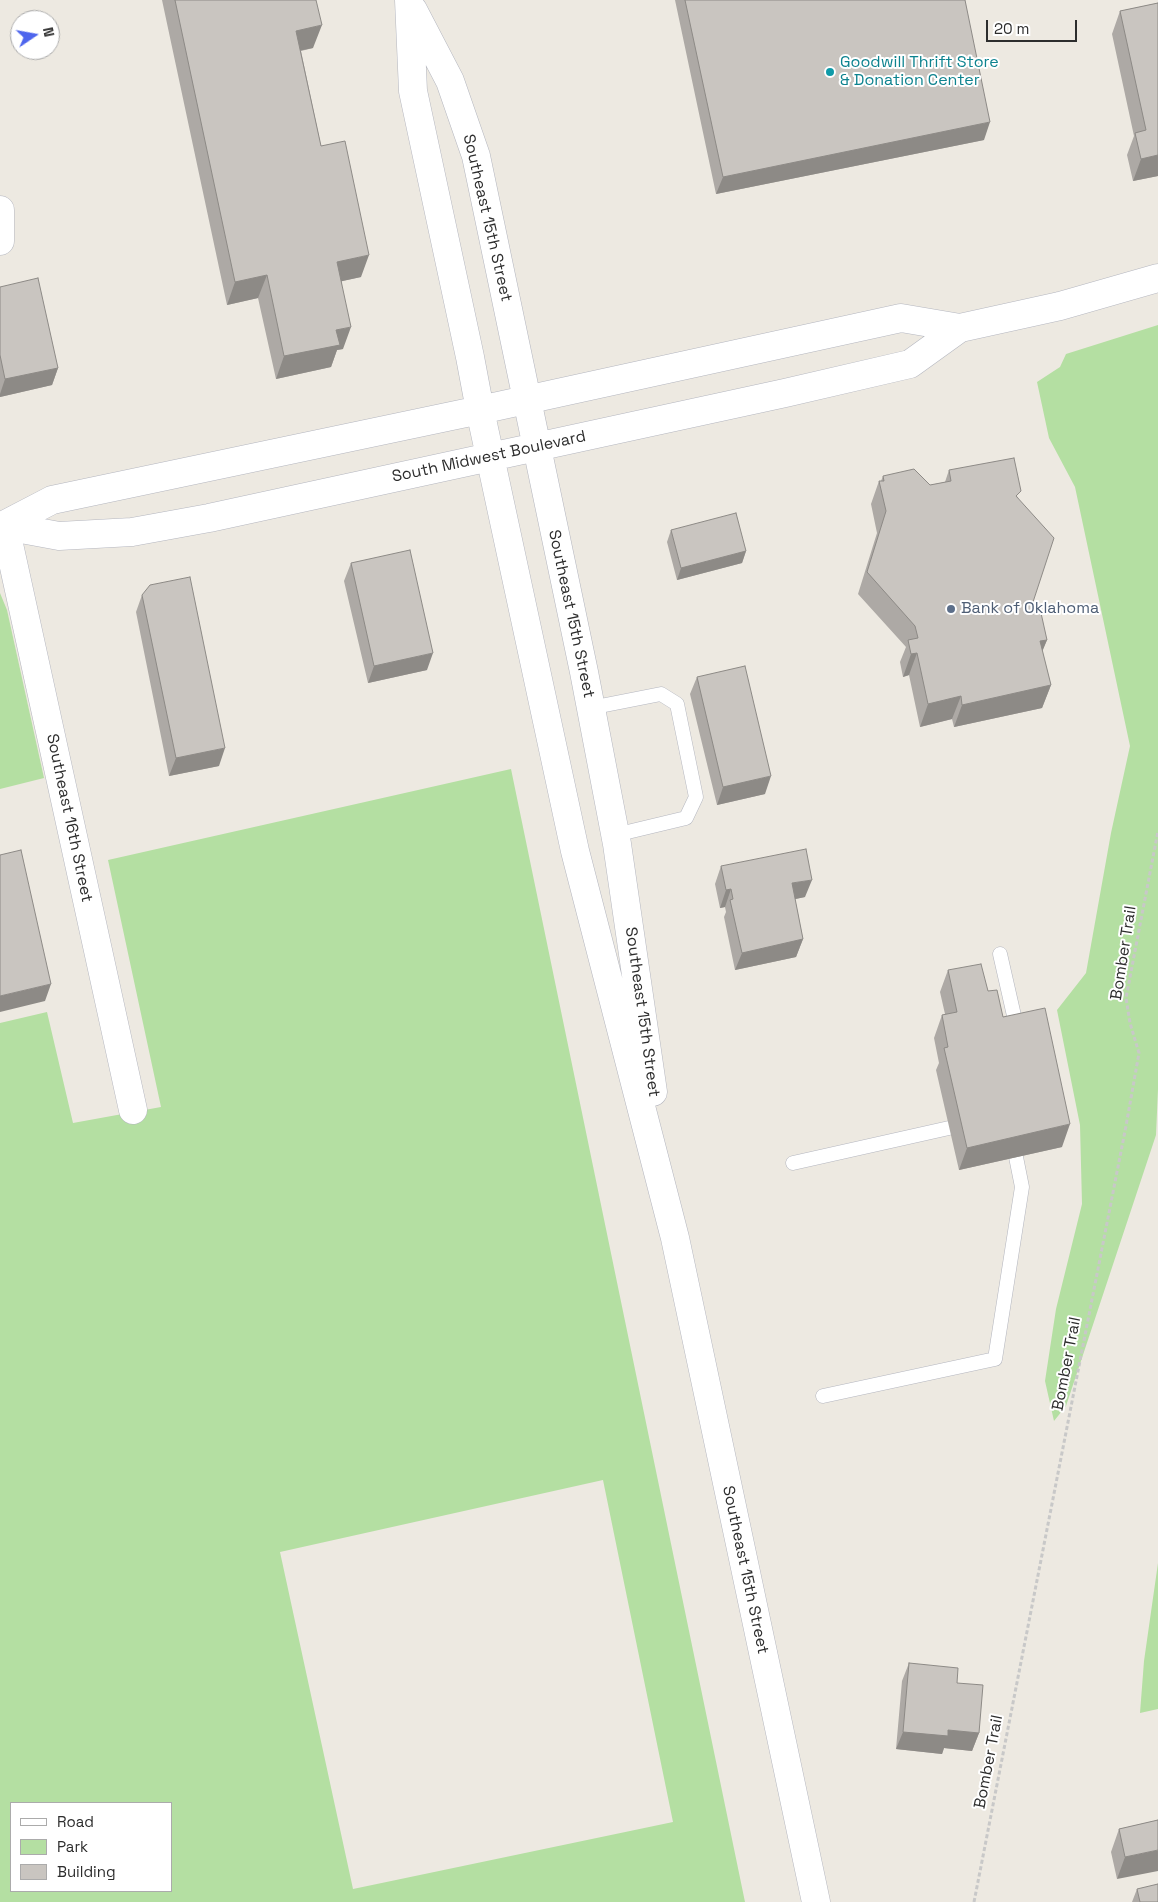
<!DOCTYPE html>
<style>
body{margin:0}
#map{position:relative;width:1158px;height:1902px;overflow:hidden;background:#ede9e1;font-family:"Space Grotesk",sans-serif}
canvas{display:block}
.legend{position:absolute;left:10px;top:1802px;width:162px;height:90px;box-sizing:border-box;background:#fff;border:1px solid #ababab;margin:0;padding:6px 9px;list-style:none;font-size:15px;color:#2d2d2d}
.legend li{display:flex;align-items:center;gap:10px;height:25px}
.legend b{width:25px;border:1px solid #ababab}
.north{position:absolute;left:10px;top:10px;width:50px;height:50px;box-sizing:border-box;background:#fff;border:1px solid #ababab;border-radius:50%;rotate:78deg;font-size:14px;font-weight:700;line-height:20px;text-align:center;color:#2d2d2d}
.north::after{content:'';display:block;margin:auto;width:18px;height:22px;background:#4e65ed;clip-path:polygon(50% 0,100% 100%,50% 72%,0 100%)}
.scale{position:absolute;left:986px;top:20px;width:91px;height:22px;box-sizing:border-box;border:2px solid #2d2d2d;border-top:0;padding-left:6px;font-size:15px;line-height:18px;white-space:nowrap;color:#2d2d2d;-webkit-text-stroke:4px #fff;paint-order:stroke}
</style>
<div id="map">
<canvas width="1158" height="1902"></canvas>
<ul class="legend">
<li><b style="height:6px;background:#fff"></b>Road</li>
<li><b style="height:14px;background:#b4dfa2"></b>Park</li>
<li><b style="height:14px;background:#c9c5c0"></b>Building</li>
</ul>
<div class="north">N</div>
<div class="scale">20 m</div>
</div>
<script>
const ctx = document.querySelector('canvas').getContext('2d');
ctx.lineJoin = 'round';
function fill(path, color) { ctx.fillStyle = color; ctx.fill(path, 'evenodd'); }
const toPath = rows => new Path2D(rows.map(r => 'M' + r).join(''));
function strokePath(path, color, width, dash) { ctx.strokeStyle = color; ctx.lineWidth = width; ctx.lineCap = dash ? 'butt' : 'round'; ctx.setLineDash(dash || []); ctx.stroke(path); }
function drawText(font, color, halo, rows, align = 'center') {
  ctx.font = font + ' "Space Grotesk",sans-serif'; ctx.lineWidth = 4; ctx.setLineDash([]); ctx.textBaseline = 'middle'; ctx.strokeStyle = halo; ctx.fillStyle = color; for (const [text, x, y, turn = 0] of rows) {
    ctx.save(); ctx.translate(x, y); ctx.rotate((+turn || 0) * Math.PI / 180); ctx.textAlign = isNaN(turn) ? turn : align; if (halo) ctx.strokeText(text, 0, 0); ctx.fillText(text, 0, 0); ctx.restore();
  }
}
const green = toPath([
 [1158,325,1158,1089,1156,1135,1066,1406,1054,1421,1045,1381,1056,1309,1082,1204,1080,1125,1057,1010,1086,973,1111,833,1130,746,1075,487,1049,438,1037,382,1060,367,1066,354],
 [0,593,7,610,44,778,0,789],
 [511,769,745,1902,0,1902,0,1023,47,1012,73,1123,161,1107,108,860],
 [603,1480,673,1822,353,1889,280,1552],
 [11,1803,171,1803,171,1891,11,1891],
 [1158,1563,1158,1709,1140,1713,1144,1661]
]);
const path = toPath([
 [974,1902,1126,1126,1139,1053,1130,1023,1126,998,1158,831]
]);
const lane = toPath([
 [590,708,661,694,677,704,696,797,686,818,615,835],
 [1000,954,1015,1020,1015,1032],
 [793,1163,949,1128],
 [823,1396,995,1359,1022,1187,1016,1157]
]);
const street = toPath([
 [0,210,0,241],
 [5,526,133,1110]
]);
const secondary = toPath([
 [409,0,413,91,470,357,480,410,575,851,675,1238,816,1902],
 [413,10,450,81,476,156,584,672,617,844,653,1092],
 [5,526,59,536,132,532,209,518,785,393,910,364,960,328],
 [0,527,52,500,480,410,901,318,960,328,1060,306,1158,278]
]);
const wall = toPath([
 [162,0,316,0,313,48,301,51,321,146,361,277,342,281,343,349,337,350,331,367,276,379,258,298,227,305],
 [675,0,965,0,984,140,716,194],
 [1158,3,1158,176,1133,181,1127,155,1134,136,1112,34,1120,11],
 [0,287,58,368,52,385,0,397],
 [949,470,1018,497,1035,614,1047,640,1042,651,1051,685,1042,708,954,727,952,719,920,727,909,675,903,677,900,662,906,647,858,594,877,533,871,504,879,481,881,481,883,476,930,485,945,482],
 [671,530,746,551,742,563,677,580,667,542],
 [351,563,427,670,368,683,344,581],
 [142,595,219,766,169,776,136,612],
 [697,677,765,794,717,805,690,694],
 [721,866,805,897,795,899,803,939,796,957,735,970,724,917,726,912,725,907,720,908,715,884],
 [948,970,988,991,1003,1017,1062,1147,959,1170,936,1070,939,1063,934,1038,942,1015,945,1014,940,992],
 [909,1663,957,1683,979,1733,972,1751,944,1748,942,1754,896,1749,902,1681],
 [1158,1820,1117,1879,1111,1852,1119,1829],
 [1137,1889,1158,1902,1132,1902]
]);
const shadedWall = toPath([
 [322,25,313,48,288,53,296,31],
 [990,122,984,140,716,194,723,177],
 [1158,155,1158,176,1133,181,1141,159],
 [369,255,361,277,329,284,337,262],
 [267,275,258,298,227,305,235,282],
 [351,327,343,349,337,350,331,367,276,379,284,356,336,330],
 [58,368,52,385,0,397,0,394,5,379],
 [746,551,742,563,677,580,681,568],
 [1047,640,1038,662,1040,641],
 [433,653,427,670,368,683,374,666],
 [917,653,909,675,903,677,911,654],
 [1051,685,1042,708,954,727,962,705],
 [961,696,952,719,920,727,928,704],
 [225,748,219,766,169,776,176,758],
 [771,776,765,794,717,805,723,787],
 [812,880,805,897,786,901,792,883],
 [731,889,725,907,720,908,726,890],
 [803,939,796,957,735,970,742,953],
 [51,984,45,1001,0,1012,0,996],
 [1070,1124,1062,1147,959,1170,967,1148],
 [948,1730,979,1733,972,1751,944,1748,942,1754,896,1749,903,1732],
 [1158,1850,1158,1871,1117,1879,1125,1857]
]);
const building = toPath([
 [175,0,316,0,322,25,296,31,321,146,345,141,369,255,337,262,351,327,336,330,340,345,284,356,267,275,235,282,175,0],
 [685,0,965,0,990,122,723,177,685,0],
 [1158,3,1158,155,1141,159,1135,133,1146,130,1120,11,1158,3],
 [38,278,58,368,5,379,0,355,0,287,38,278],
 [1014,458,1021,491,1016,496,1054,538,1033,602,1035,614,1041,613,1047,640,1040,641,1051,685,962,705,961,696,928,704,917,653,911,654,908,640,918,638,915,626,867,572,886,511,879,481,884,481,883,476,914,469,930,485,951,481,949,470,1014,458],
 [736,513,746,551,681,568,671,530,736,513],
 [410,550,433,653,374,666,351,563,410,550],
 [190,577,225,748,176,758,142,595,150,585,190,577],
 [745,666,771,776,723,787,697,677,745,666],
 [806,849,812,880,792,883,803,939,742,953,730,900,733,899,731,889,726,890,721,866,806,849],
 [21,850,51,984,0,996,0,855,21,850],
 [981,964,988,991,997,990,1003,1017,1045,1008,1070,1124,967,1148,944,1048,948,1047,942,1015,957,1012,948,970,981,964],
 [909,1663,958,1668,957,1683,983,1685,979,1733,948,1730,948,1736,903,1732,909,1663],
 [1158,1820,1158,1850,1125,1857,1119,1829,1158,1820],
 [1158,1884,1158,1902,1140,1902,1137,1889,1158,1884]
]);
const markers = [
 [830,72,5,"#0f9aa8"],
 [951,609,5,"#5c6f8a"]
];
const cultureNames = [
 ["Goodwill Thrift Store",840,63],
 ["& Donation Center",840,81]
];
const streetNames = [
 ["Southeast 15th Street",487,218,77],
 ["South Midwest Boulevard",489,457,-12],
 ["Southeast 15th Street",571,614,78],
 ["Southeast 16th Street",69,818,78],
 ["Bomber Trail",1124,953,-81],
 ["Southeast 15th Street",642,1012,82],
 ["Bomber Trail",1067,1364,-79],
 ["Southeast 15th Street",745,1570,78],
 ["Bomber Trail",989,1762,-79]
];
const serviceNames = [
 ["Bank of Oklahoma",961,609]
];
fill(green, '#b4dfa2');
strokePath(lane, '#b4b6bf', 15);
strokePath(street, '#b4b6bf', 29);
strokePath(secondary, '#b4b6bf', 29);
strokePath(path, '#c8c8c8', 3, [4, 2.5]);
strokePath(lane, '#fff', 14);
strokePath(street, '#fff', 28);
strokePath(secondary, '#fff', 28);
fill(wall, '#ada9a5');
fill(shadedWall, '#8d8a86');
fill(building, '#c9c5c0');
strokePath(building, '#8d8a86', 1);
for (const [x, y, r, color] of markers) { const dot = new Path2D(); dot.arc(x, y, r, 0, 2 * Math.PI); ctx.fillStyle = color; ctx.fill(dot); strokePath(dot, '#fff', 2); }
drawText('16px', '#0d838f', '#fff', cultureNames, 'left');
drawText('16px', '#2d2d2d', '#fff', streetNames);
drawText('16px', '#4e5e75', '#fff', serviceNames, 'left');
</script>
